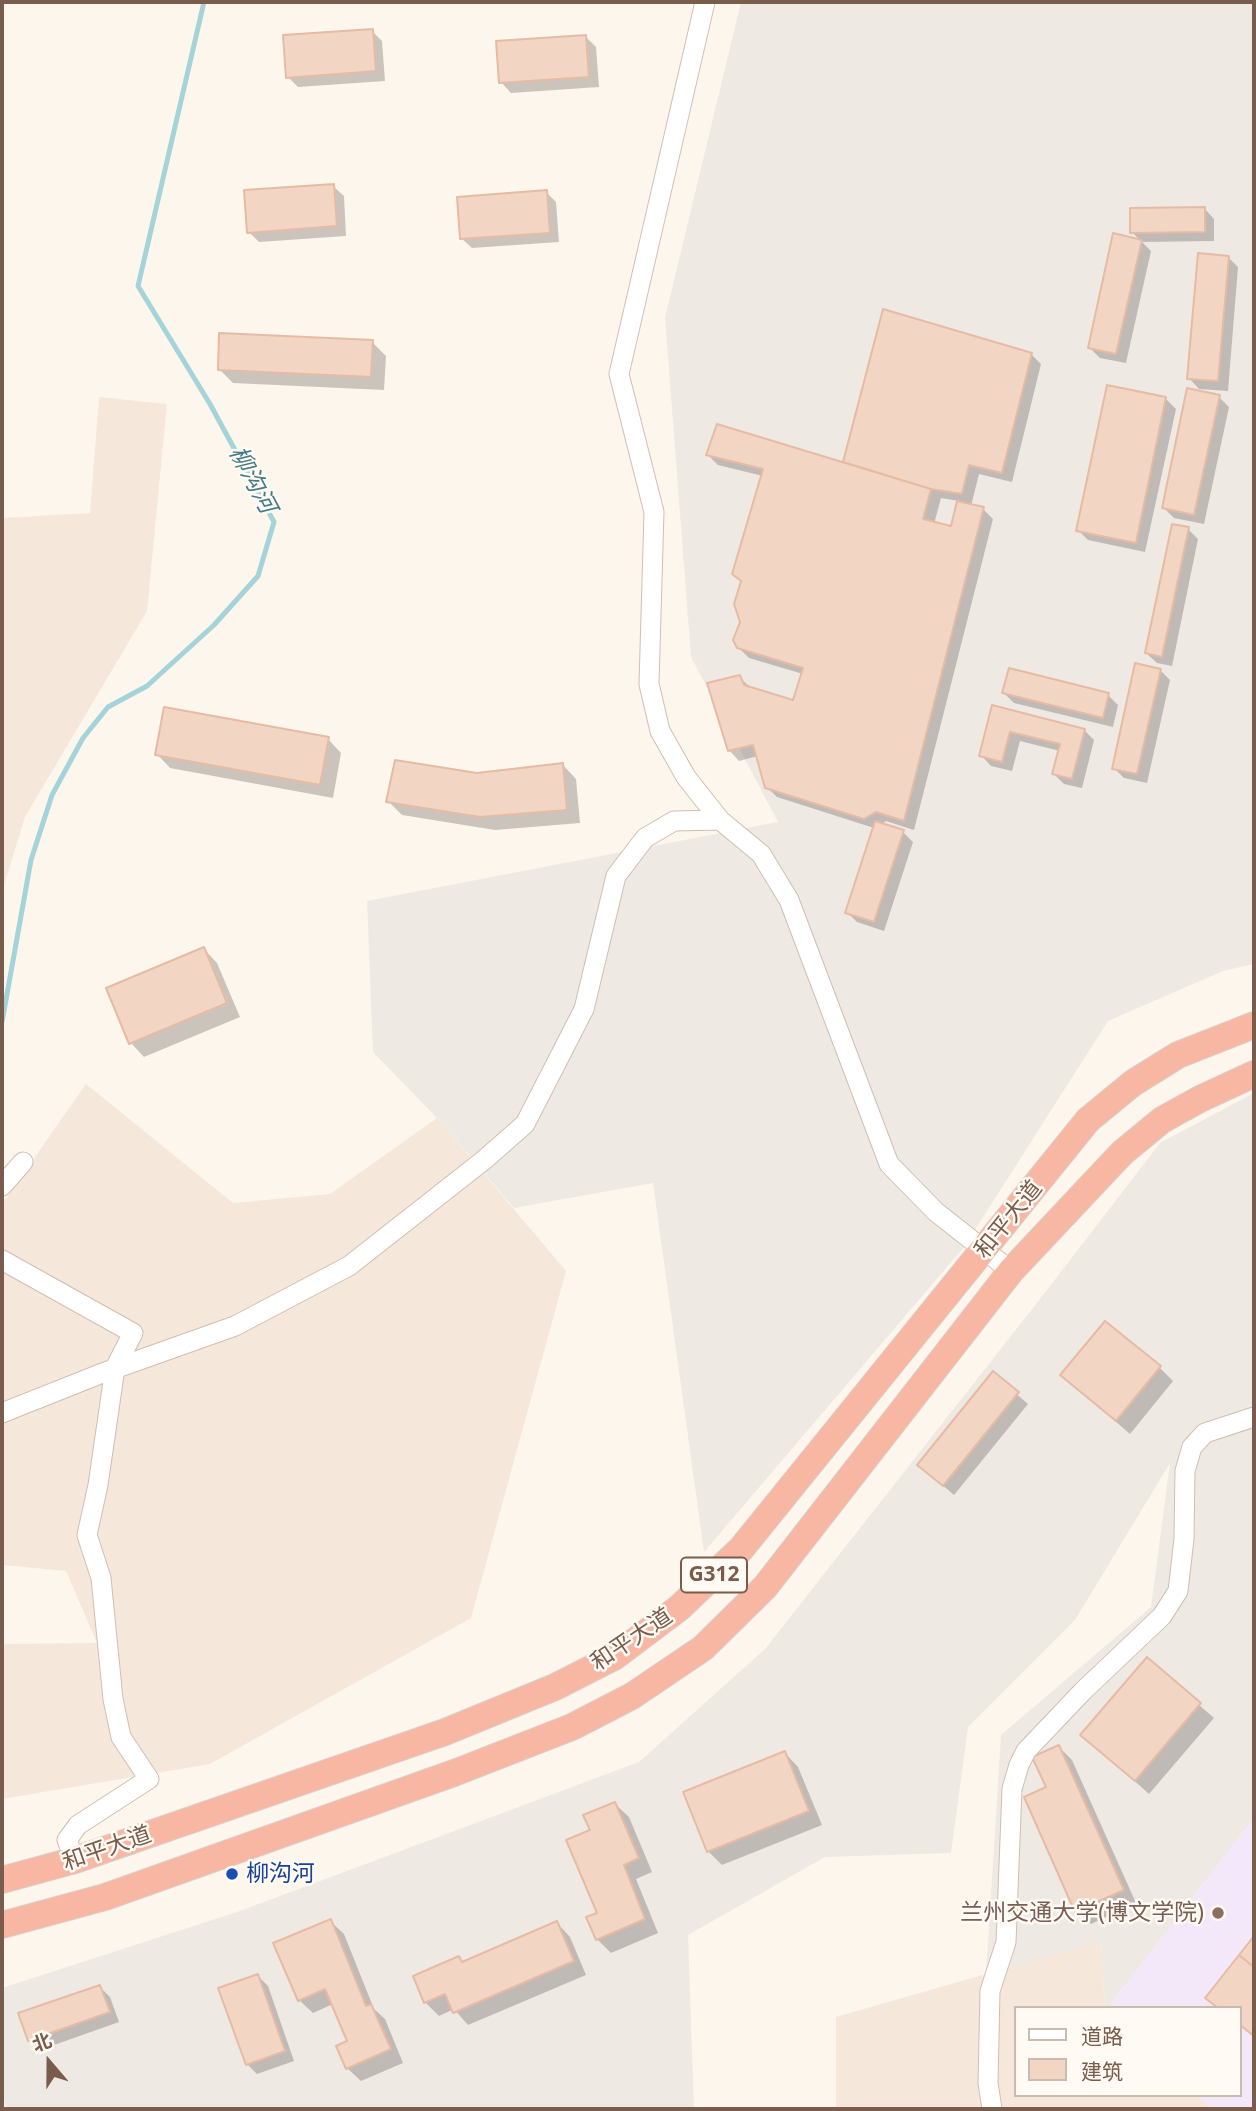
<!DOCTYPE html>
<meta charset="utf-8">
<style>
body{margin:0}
#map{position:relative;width:1256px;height:2111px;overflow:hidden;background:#fdf6ec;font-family:"Noto Sans","Noto Sans SC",sans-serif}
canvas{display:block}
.frame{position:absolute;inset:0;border:4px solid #7a5c4d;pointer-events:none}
.legend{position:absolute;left:1014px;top:2006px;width:228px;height:91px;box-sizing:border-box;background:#fffaf3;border:2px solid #cabbb1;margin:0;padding:9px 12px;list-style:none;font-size:21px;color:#7a5c4d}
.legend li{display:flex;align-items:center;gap:14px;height:35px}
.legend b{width:35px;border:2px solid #cabbb1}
.north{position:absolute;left:14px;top:2027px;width:70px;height:70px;-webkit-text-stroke:5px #fffaf3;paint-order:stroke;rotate:340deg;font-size:19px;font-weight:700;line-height:28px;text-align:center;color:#7a5c4d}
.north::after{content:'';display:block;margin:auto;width:24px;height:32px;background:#7a5c4d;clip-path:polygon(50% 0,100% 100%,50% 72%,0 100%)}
</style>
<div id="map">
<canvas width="1256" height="2111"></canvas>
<div class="frame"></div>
<ul class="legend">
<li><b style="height:9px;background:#fff"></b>道路</li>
<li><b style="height:19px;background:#f3d5c3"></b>建筑</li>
</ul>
<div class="north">北</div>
</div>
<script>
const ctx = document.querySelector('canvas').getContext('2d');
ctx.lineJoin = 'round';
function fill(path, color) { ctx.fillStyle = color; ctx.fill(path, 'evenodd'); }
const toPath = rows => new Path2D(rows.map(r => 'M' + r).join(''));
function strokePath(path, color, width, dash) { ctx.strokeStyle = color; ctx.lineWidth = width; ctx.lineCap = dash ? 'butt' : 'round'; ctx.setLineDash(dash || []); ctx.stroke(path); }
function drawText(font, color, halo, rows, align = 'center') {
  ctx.font = font + ' "Noto Sans","Noto Sans SC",sans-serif'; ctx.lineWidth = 5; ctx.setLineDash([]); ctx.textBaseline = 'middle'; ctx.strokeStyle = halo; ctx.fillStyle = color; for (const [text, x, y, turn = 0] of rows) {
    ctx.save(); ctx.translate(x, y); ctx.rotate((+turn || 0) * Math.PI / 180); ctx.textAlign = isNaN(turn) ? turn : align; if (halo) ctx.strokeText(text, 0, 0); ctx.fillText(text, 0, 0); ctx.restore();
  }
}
const residential = toPath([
 [99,397,167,404,147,611,25,817,2,892,2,518,90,513],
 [86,1084,233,1203,330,1194,437,1118,566,1271,471,1618,210,1764,2,1799,2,1644,97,1643,66,1571,2,1565,2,1204],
 [1101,1941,1105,2008,1016,2008,1016,2095,1196,2095,1211,2109,836,2109,836,2017]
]);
const industrial = toPath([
 [741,2,1254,2,1254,964,1223,971,1108,1021,964,1247,704,1552,653,1183,514,1208,437,1118,373,1052,367,901,778,822,691,657,665,318],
 [1254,1093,1254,1818,1108,2008,1105,2008,1101,1942,986,1974,1001,1735,1151,1607,1170,1463,1075,1620,968,1727,951,1853,825,1857,688,1935,694,2109,7,2109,2,2096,2,1988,237,1912,639,1762,765,1649,1047,1290,1160,1143]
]);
const education = toPath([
 [1254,1818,1254,2109,1211,2109,1196,2095,1240,2095,1240,2008,1108,2008]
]);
const shadow = toPath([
 [372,31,382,41,385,81,298,87,288,77],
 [586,37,596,47,599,87,511,93,501,82],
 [333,186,344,196,346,236,259,242,249,232],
 [546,192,556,202,559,242,472,248,461,238],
 [1204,208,1214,219,1214,241,1142,242,1151,251,1126,363,1100,358,1089,347,1141,241,1132,232],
 [1228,257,1238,267,1228,391,1199,389,1189,378],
 [884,311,1031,354,1041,364,1012,482,979,474,971,506,983,509,993,519,914,830,886,821,881,825,903,832,913,842,884,931,857,922,847,912,874,828,777,797,767,787,758,756,739,761,729,750,739,677,750,687,794,702,803,674,749,658,738,647,742,622,743,582,763,476,718,465,708,455,844,464],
 [941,498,959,501,952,528,934,524],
 [372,342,386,356,384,390,233,383,219,369],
 [1219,397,1229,407,1204,524,1174,518,1164,508],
 [1166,399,1176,409,1145,552,1088,540,1078,530],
 [1188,529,1198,539,1172,666,1157,663,1146,653],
 [1160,670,1170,680,1147,783,1124,778,1114,768],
 [1004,693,1108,695,1118,705,1113,727,1014,703],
 [993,707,1084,730,1094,740,1082,788,1064,784,1054,774,1060,751,1020,741,1012,771,991,766,981,755],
 [328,739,341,753,333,798,170,768,157,754],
 [563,765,576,779,580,823,495,830,402,815,388,801],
 [204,949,217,963,240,1017,144,1057,131,1043],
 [1160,1368,1173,1381,1130,1434,1062,1375],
 [993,1374,1028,1404,954,1495,919,1465],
 [1147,1660,1214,1718,1149,1794,1083,1735],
 [1059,1747,1072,1760,1136,1903,1091,1924,1077,1911,1048,1788],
 [785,1753,798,1767,822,1825,722,1865,708,1851],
 [615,1804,629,1817,652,1872,636,1879,658,1933,611,1953,597,1939,600,1914,592,1831],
 [330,1921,344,1934,374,2009,385,2019,403,2063,361,2081,347,2068,349,2042,333,2004,313,2013,299,2000],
 [557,1923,570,1937,586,1975,468,2025,454,2009,439,2016,425,2002,459,1958,464,1963],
 [1254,1938,1254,2037,1240,2026,1240,2008,1207,1997],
 [258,1976,268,1986,294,2061,257,2074,247,2064],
 [100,1987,110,1997,119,2022,40,2050,29,2040]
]);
const stream = toPath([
 [2,1022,31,860,52,795,83,738,108,707,147,686,214,625,258,576,274,522,210,404,138,286,204,2]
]);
const building = toPath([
 [373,29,376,71,286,78,283,35,373,29],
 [586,35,589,77,499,83,496,41,586,35],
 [334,184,337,226,247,233,244,190,334,184],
 [547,190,550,233,460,239,457,197,547,190],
 [1205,207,1205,232,1130,233,1130,208,1205,207],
 [1113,233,1142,240,1116,354,1088,348,1113,233],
 [1198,253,1229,256,1218,381,1187,379,1198,253],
 [883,309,1032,353,1002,473,969,465,962,494,931,489,843,462,883,309],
 [219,333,373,340,371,377,218,370,219,333],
 [1107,385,1166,397,1136,543,1076,531,1107,385],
 [1187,388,1220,395,1194,515,1162,508,1187,388],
 [717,424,931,489,923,519,951,526,957,501,984,507,904,821,876,812,864,819,765,788,753,745,728,751,707,683,740,675,744,685,793,700,803,668,737,648,733,640,740,622,734,604,741,581,732,574,763,469,706,455,717,424],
 [1172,524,1189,527,1162,657,1145,653,1172,524],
 [1135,663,1161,669,1137,774,1112,769,1135,663],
 [1009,668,1109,693,1103,718,1002,693,1009,668],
 [992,705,1085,729,1072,779,1052,774,1060,744,1010,732,1002,762,979,756,992,705],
 [164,707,329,737,320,785,155,755,164,707],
 [395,760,477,773,563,763,567,810,480,817,386,802,395,760],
 [875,821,904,830,874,922,845,913,875,821],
 [204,947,227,1003,129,1044,106,988,204,947],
 [1105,1321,1161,1366,1116,1421,1060,1375,1105,1321],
 [993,1371,1019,1392,943,1486,917,1465,993,1371],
 [1147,1657,1201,1703,1135,1781,1080,1735,1147,1657],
 [1059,1745,1124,1890,1075,1912,1024,1797,1046,1787,1032,1757,1059,1745],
 [785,1751,809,1811,707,1852,683,1792,785,1751],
 [615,1802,639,1858,624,1865,645,1919,596,1940,586,1917,597,1913,566,1840,590,1830,583,1815,615,1802],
 [331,1919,366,2006,371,2004,391,2049,346,2069,336,2046,347,2041,325,1989,298,2001,273,1943,331,1919],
 [557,1921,574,1961,453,2013,445,1994,424,2003,413,1976,459,1956,462,1962,557,1921],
 [1254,1936,1254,1967,1239,1955,1254,1936],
 [1239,1955,1254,1967,1254,2036,1240,2025,1240,2008,1218,2008,1205,1998,1239,1955],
 [258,1974,285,2051,246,2065,218,1988,258,1974],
 [100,1985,110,2012,28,2041,18,2013,100,1985]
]);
const minor = toPath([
 [705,2,619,374,654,512,649,684,660,731,686,777,720,820,761,854,789,900,889,1164,936,1212,1011,1271],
 [2,1186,23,1162],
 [2,1260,133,1333,115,1368,98,1485,87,1535,101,1578,113,1699,121,1737,149,1779,78,1825,67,1840,75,1860],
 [2,1413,100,1374,235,1326,349,1266,484,1160,525,1124,584,1009,616,876,645,838,674,821,720,820],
 [992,2109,988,2083,990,1991,1006,1942,1012,1789,1019,1765,1026,1751,1083,1691,1162,1616,1178,1591,1184,1539,1185,1471,1192,1447,1205,1433,1254,1417]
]);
const highway = toPath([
 [2,1880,75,1860,445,1732,555,1687,614,1657,679,1608,741,1549,1088,1120,1133,1083,1178,1055,1254,1025],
 [2,1925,105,1897,454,1773,572,1727,632,1696,703,1648,765,1587,1011,1271,1122,1153,1162,1120,1200,1099,1254,1074]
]);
const markers = [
 [232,1874,7,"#1a4fb4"],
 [1218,1913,7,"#8d6e63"]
];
const shields = [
 [714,1575,66]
];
const shieldNames = [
 ["G312",714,1575]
];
const streetNames = [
 ["和平大道",1009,1220,-51],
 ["和平大道",632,1640,-34],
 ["和平大道",107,1849,-19]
];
const transitNames = [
 ["柳沟河",246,1874]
];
const educationNames = [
 ["兰州交通大学(博文学院)",1204,1913]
];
const waterNames = [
 ["柳沟河",252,480,62]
];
fill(residential, '#f5e8da');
fill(industrial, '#efe9e4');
fill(education, '#f3e8fa');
fill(shadow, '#0003');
strokePath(stream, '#a5d3da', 5);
fill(building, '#f3d5c3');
strokePath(building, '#e6bba3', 2);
strokePath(minor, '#d1beb0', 21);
strokePath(highway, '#dad1cd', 28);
strokePath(minor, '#fff', 19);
strokePath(highway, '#f7b7a3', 26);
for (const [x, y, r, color] of markers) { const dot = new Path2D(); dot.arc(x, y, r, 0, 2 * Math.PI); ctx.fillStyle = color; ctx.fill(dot); strokePath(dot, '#fffaf3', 2.5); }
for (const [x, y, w] of shields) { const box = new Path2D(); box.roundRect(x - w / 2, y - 17.5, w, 35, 5); ctx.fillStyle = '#fffaf3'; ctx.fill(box); strokePath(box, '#7a5c4d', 2); }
drawText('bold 21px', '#7a5c4d', null, shieldNames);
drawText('23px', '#7a5c4d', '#fffaf3', streetNames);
drawText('23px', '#164399', '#fffaf3', transitNames, 'left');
drawText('23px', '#785e54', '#fffaf3', educationNames, 'right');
drawText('italic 24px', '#437c86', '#fffaf3', waterNames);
</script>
